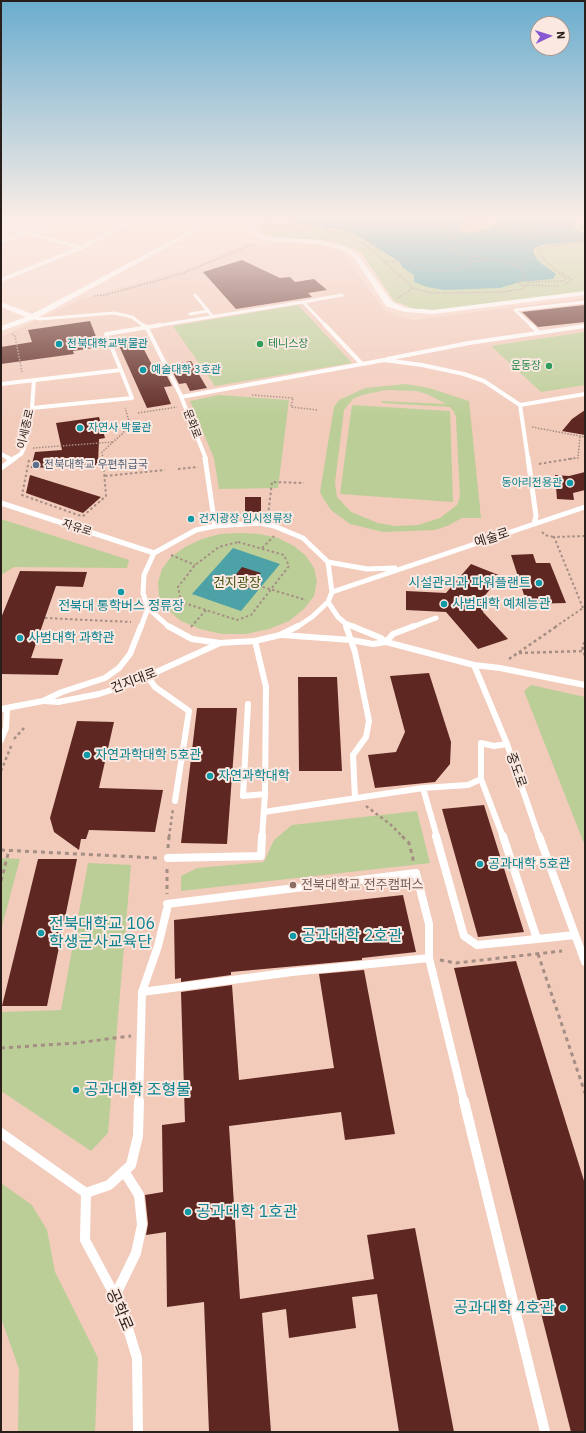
<!DOCTYPE html>
<meta charset="utf-8">
<style>
body{margin:0}
#map{position:relative;width:586px;height:1433px;overflow:hidden;background:#f7d8ca;font-family:"IBM Plex Sans",sans-serif}
canvas{display:block}
.frame{position:absolute;inset:0;border:2px solid #291e19;pointer-events:none}
.north{position:absolute;left:530px;top:16px;width:40px;height:40px;box-sizing:border-box;background:#fbe8e0;border:1px solid #a79790;border-radius:50%;rotate:86deg;font-size:11px;font-weight:700;line-height:16px;text-align:center;color:#291e19}
.north::after{content:'';display:block;margin:auto;width:14px;height:18px;background:#8758d1;clip-path:polygon(50% 0,100% 100%,50% 72%,0 100%)}
</style>
<div id="map">
<canvas width="586" height="1433"></canvas>
<div class="frame"></div>
<div class="north">N</div>
</div>
<script>
const ctx = document.querySelector('canvas').getContext('2d');
ctx.lineJoin = 'round';
function fill(path, color) { ctx.fillStyle = color; ctx.fill(path, 'evenodd'); }
const toPath = rows => new Path2D(rows.map(r => 'M' + r).join(''));
function strokePath(path, color, width, dash) { ctx.strokeStyle = color; ctx.lineWidth = width; ctx.lineCap = dash ? 'butt' : 'round'; ctx.setLineDash(dash || []); ctx.stroke(path); }
function drawText(font, color, halo, rows, align = 'center') {
  ctx.font = font + ' "IBM Plex Sans","Noto Sans KR",sans-serif'; ctx.lineWidth = 4; ctx.setLineDash([]); ctx.textBaseline = 'middle'; ctx.strokeStyle = halo; ctx.fillStyle = color; for (const [text, x, y, turn = 0] of rows) {
    ctx.save(); ctx.translate(x, y); ctx.rotate((+turn || 0) * Math.PI / 180); ctx.textAlign = isNaN(turn) ? turn : align; if (halo) ctx.strokeText(text, 0, 0); ctx.fillText(text, 0, 0); ctx.restore();
  }
}
const built = toPath([
 [243,244,311,244,330,247,342,252,384,310,395,315,413,320,585,298,585,1432,1,1432,1,337,77,301,198,265]
]);
const green = toPath([
 [259,219,585,219,585,292,436,310,414,309,394,301,361,252,334,241,286,238,267,235,260,230,258,225],
 [298,305,352,363,215,386,173,326],
 [585,332,585,385,541,392,491,346],
 [406,384,429,388,469,401,481,518,462,518,447,526,435,530,383,532,350,524,331,510,323,498,320,492,334,407,339,400,365,388],
 [386,390,416,391,427,394,446,404,382,401,382,403,450,407,454,412,456,417,460,497,457,505,440,518,418,525,395,526,378,523,351,512,337,497,335,483,344,410,353,399,362,395],
 [219,395,289,400,278,488,219,489,214,458,190,401],
 [352,405,450,411,453,502,340,494],
 [1,519,129,560,127,568,14,567,1,575],
 [240,533,260,534,278,538,294,546,306,556,314,568,317,581,314,596,304,609,289,621,269,629,246,634,222,634,200,629,181,621,167,609,159,596,158,582,162,569,171,557,185,547,202,539,220,534],
 [531,685,585,697,585,846,524,691],
 [417,811,430,863,181,891,181,876,197,868,264,862,274,840,292,825],
 [1,858,20,859,1,930],
 [88,863,131,865,108,1133,91,1151,1,1091,1,1012,61,1010],
 [1,1183,32,1205,47,1230,55,1272,98,1358,95,1432,18,1432,19,1369,1,1318]
]);
const water = toPath([
 [290,219,462,219,468,221,460,225,460,230,467,233,482,231,491,228,499,219,573,219,575,229,585,234,585,241,542,245,534,248,533,252,538,261,556,274,553,279,520,282,500,288,444,290,427,287,414,282,414,275,402,267,400,262,353,233,341,229,293,223],
 [233,548,280,564,241,611,192,594]
]);
const building = toPath([
 [242,260,280,278,290,277,295,282,314,279,327,290,308,293,312,297,236,309,203,272],
 [585,305,585,322,538,327,522,312],
 [90,321,100,347,73,351,74,354,1,364,1,347,32,342,28,330],
 [137,336,153,367,162,366,172,386,164,387,171,404,147,408,116,339],
 [191,361,207,388,190,391,186,383,179,384,169,365],
 [585,410,585,435,562,431,572,419],
 [99,417,105,438,99,439,98,465,31,468,35,452,62,450,56,423],
 [585,472,585,490,573,493,574,500,557,499,555,475,569,476],
 [30,475,101,497,83,513,26,493],
 [245,497,261,497,261,512,245,512],
 [533,554,536,563,550,563,566,603,527,604,511,555],
 [471,564,501,576,482,599,483,612,508,639,478,649,446,612,406,610,406,591,446,593],
 [242,567,261,573,248,589,229,583],
 [20,571,87,572,83,587,56,586,31,658,63,659,58,675,1,674,1,618],
 [429,673,451,742,450,764,435,782,375,788,368,755,396,752,405,732,390,676],
 [298,677,337,677,342,771,299,771],
 [197,708,237,708,227,844,181,843],
 [77,721,114,722,99,788,163,790,155,832,89,830,86,839,81,839,79,850,54,832,50,818],
 [484,805,524,932,478,937,442,809],
 [38,859,77,859,47,1006,2,1006],
 [403,895,416,952,362,958,362,960,231,972,231,975,181,982,181,978,175,979,174,920],
 [516,961,585,1184,585,1432,571,1432,454,968],
 [364,970,395,1134,345,1140,341,1112,229,1126,240,1299,374,1279,367,1235,415,1228,454,1432,399,1432,377,1294,352,1297,356,1328,289,1338,286,1309,262,1313,271,1432,209,1432,204,1302,167,1307,166,1232,146,1235,148,1224,145,1195,163,1192,162,1125,185,1122,181,992,232,985,239,1080,334,1068,319,974]
]);
const pathFar3 = toPath([
 [268,219,270,225,283,229],
 [284,219,289,224,322,227,327,229,325,231],
 [436,219,454,235,451,241,452,249,456,253,471,257],
 [466,219,585,241],
 [579,219,585,231],
 [514,228,509,232,540,238,544,234],
 [296,230,307,229,310,231],
 [326,231,348,235,370,248,384,261,409,262,415,267,426,270,456,270,472,261],
 [475,256,483,257,486,260,477,262,470,259,475,256],
 [486,259,498,260,523,268,526,277,519,282,521,285,558,286],
 [384,261,413,288,432,293,503,292,522,289,529,284,528,282,563,281,566,279,556,270],
 [556,270,544,259,538,250,545,247,585,242],
 [561,272,572,280,564,285],
 [94,296,105,295,181,274,256,243],
 [398,298,413,288],
 [12,334,15,336,22,372],
 [252,395,293,398,291,407,318,410],
 [138,413,177,407],
 [532,427,585,437],
 [33,448,113,442],
 [103,459,102,452,122,434,130,424,125,408],
 [568,459,578,458,580,436]
]);
const pathFar2 = toPath([
 [29,460,22,495,78,515],
 [539,464,575,458],
 [178,469,198,467],
 [105,476,165,470],
 [78,515,83,516,106,496,103,458],
 [268,515,272,482,304,483],
 [542,532,545,535,554,537],
 [238,542,284,555,289,566,251,615,237,620,181,602,178,587,195,565,219,547,238,542],
 [262,548,274,536],
 [171,555,195,565],
 [253,584,306,600],
 [583,608,554,537,585,536],
 [45,618,131,622],
 [191,627,206,610],
 [555,627,583,608,585,609]
]);
const pathFar1 = toPath([
 [585,642,582,646,585,656],
 [519,653,583,651],
 [509,659,557,626],
 [14,739,24,728],
 [1,771,12,744],
 [366,806,390,824,403,837],
 [169,837,173,809]
]);
const path = toPath([
 [402,836,409,843,414,863],
 [168,848,169,836],
 [1,850,157,858],
 [167,869,167,894],
 [1,881,9,850],
 [538,954,585,1093],
 [440,960,456,963,562,951],
 [1,1048,76,1043,131,1036]
]);
const laneFar5 = toPath([
 [195,295,213,317],
 [303,302,342,295],
 [190,314,208,311],
 [32,317,40,319,114,313,132,317,144,326],
 [155,326,303,302,326,326],
 [532,326,515,310,585,302]
]);
const laneFar4 = toPath([
 [143,325,147,328,180,394,206,459],
 [325,325,362,364,384,360,422,365,464,374,484,381,520,405,585,394],
 [531,325,539,333],
 [387,359,469,343,585,326],
 [1,384,121,370,106,334,161,325],
 [181,397,362,364],
 [520,405,528,459],
 [32,408,132,398,121,370],
 [1,454,10,459],
 [13,459,21,454,24,448,32,408,34,380]
]);
const laneFar3 = toPath([
 [8,458,11,460],
 [205,458,215,526],
 [528,458,536,516,534,524],
 [1,468,15,458],
 [1,503,154,553],
 [328,562,367,569,395,568],
 [332,592,585,507],
 [328,602,338,617,345,623,355,627],
 [345,623,346,627],
 [141,627,148,608],
 [169,627,148,608,143,593,144,575,154,553,196,530,215,526,260,523,274,526,303,538,328,562,332,592,328,602,312,617,297,627],
 [412,627,436,618]
]);
const laneFar2 = toPath([
 [168,626,192,639,220,643,255,641,280,635,298,626],
 [346,626,355,652,369,721,366,737,353,755,355,798],
 [352,626,381,638,386,642],
 [282,635,351,640,373,644,386,642,474,665,500,668,585,685],
 [255,641,266,687,265,794,262,837],
 [386,642,393,634,414,626],
 [474,665,507,744,539,837],
 [148,677,155,687,189,711,175,801],
 [44,701,58,702,99,694,130,684,220,643],
 [248,704,243,796,265,794],
 [1,709,43,701,62,692,105,678,119,668,130,654,141,626],
 [1,740,6,728,7,708],
 [481,779,503,837],
 [423,788,437,837],
 [264,812,423,788,468,785,481,779,481,743,494,746,507,744]
]);
const laneFar1 = toPath([
 [436,836,464,936,477,945,537,939,503,836],
 [539,836,585,962],
 [168,858,261,856,262,836],
 [513,864,547,859],
 [167,904,416,873,429,924,429,958],
 [537,939,575,935],
 [142,992,292,972,429,958,464,1102],
 [139,1102,142,992,158,946,167,909]
]);
const lane = toPath([
 [464,1101,545,1432],
 [1,1133,86,1193,109,1185,131,1165,138,1136,139,1101],
 [86,1193,85,1240,122,1309,137,1358,138,1432],
 [115,1296,136,1253,142,1225,139,1195,124,1171]
]);
const street = toPath([
 [54,219,63,219,33,232,80,246,131,219,139,219,83,249,1,282,1,278,75,248,27,234,1,244,1,240,21,232,1,226,1,222,27,230,54,219],
 [207,219,214,219,188,236,35,319,1,331,1,326,26,317,1,307,1,302,32,314,184,234,207,219],
 [249,219,255,219,254,226,256,231,267,237,319,240,347,248,357,254,392,302,406,308,433,310,585,291,585,295,433,314,405,312,386,306,353,256,343,250,319,244,264,240,252,233,248,226,249,219]
]);
const markers = [
 [59,344,4,"#0f9aa8"],
 [260,344,4,"#2e9e5b"],
 [549,366,4,"#2e9e5b"],
 [143,370,4,"#0f9aa8"],
 [80,428,4,"#0f9aa8"],
 [36,465,4,"#5c6f8a"],
 [570,483,4,"#0f9aa8"],
 [191,519,4,"#0f9aa8"],
 [539,583,4,"#0f9aa8"],
 [121,592,4,"#0f9aa8"],
 [444,604,4,"#0f9aa8"],
 [20,638,4,"#0f9aa8"],
 [87,755,4,"#0f9aa8"],
 [210,776,4,"#0f9aa8"],
 [480,864,4,"#0f9aa8"],
 [293,885,4,"#8d6e63"],
 [41,933,4,"#0f9aa8"],
 [293,936,4,"#0f9aa8"],
 [76,1090,4,"#0f9aa8"],
 [188,1212,4,"#0f9aa8"],
 [563,1308,4,"#0f9aa8"]
];
const farCulturenames = [
 ["전북대학교박물관",67,344],
 ["예술대학 3호관",151,370],
 ["자연사 박물관",88,428],
 ["동아리전용관",562,483,"right"],
 ["건지광장 임시정류장",199,519]
];
const farLeisurenames = [
 ["테니스장",268,344],
 ["운동장",541,366,"right"]
];
const farStreetnames = [
 ["문화로",192,424,69],
 ["이세종로",26,429,-77],
 ["자유로",77,528,18]
];
const farServicenames = [
 ["전북대학교 우편취급국",44,465]
];
const streetNames = [
 ["예술로",492,538,-18],
 ["건지대로",134,681,-21],
 ["중도로",516,770,71]
];
const parkNames = [
 ["건지광장",237,583]
];
const cultureNames = [
 ["시설관리과 파워플랜트",531,583,"right"],
 ["사범대학 예체능관",452,604],
 ["전북대 통학버스 정류장",121,606,"center"],
 ["사범대학 과학관",28,638],
 ["자연과학대학 5호관",95,755],
 ["자연과학대학",218,776],
 ["공과대학 5호관",488,864]
];
const educationNames = [
 ["전북대학교 전주캠퍼스",301,885]
];
const nearCulturenames = [
 ["전북대학교 106",49,924],
 ["학생군사교육단",49,942],
 ["공과대학 2호관",301,936],
 ["공과대학 조형물",84,1090],
 ["공과대학 1호관",196,1212],
 ["공과대학 4호관",555,1308,"right"]
];
const nearStreetnames = [
 ["공학로",119,1310,67]
];
fill(built, '#f2cbbb');
fill(green, '#bbce97');
fill(water, '#4da2a8');
fill(building, '#5e2721');
strokePath(pathFar3, '#a58e84', 1.5, [1.5, 1.5]);
strokePath(pathFar2, '#a58e84', 2, [2.5, 2.5]);
strokePath(pathFar1, '#a58e84', 2.5, [3, 3]);
strokePath(path, '#a58e84', 3, [4, 4]);
strokePath(laneFar5, '#fff', 3);
strokePath(laneFar4, '#fff', 4);
strokePath(laneFar3, '#fff', 5);
strokePath(laneFar2, '#fff', 6);
strokePath(laneFar1, '#fff', 8);
strokePath(lane, '#fff', 10);
fill(street, '#fff');
const sky = ctx.createLinearGradient(0, 0, 0, 420);
sky.addColorStop(0, '#6aadce');
sky.addColorStop(0.52, '#fbede7');
sky.addColorStop(1, '#fbede700');
ctx.fillStyle = sky;
ctx.fillRect(0, 0, 586, 420);
for (const [x, y, r, color] of markers) { const dot = new Path2D(); dot.arc(x, y, r, 0, 2 * Math.PI); ctx.fillStyle = color; ctx.fill(dot); strokePath(dot, '#fbe8e0', 1.5); }
drawText('11px', '#0d838f', '#fbe8e0', farCulturenames, 'left');
drawText('11px', '#27864d', '#fbe8e0', farLeisurenames, 'left');
drawText('11px', '#291e19', '#fbe8e0', farStreetnames);
drawText('11px', '#4e5e75', '#fbe8e0', farServicenames, 'left');
drawText('13px', '#291e19', '#fbe8e0', streetNames);
drawText('13px', '#425313', '#fbe8e0', parkNames);
drawText('13px', '#0d838f', '#fbe8e0', cultureNames, 'left');
drawText('13px', '#785e54', '#fbe8e0', educationNames, 'left');
drawText('16px', '#0d838f', '#fbe8e0', nearCulturenames, 'left');
drawText('16px', '#291e19', '#fbe8e0', nearStreetnames);
</script>
